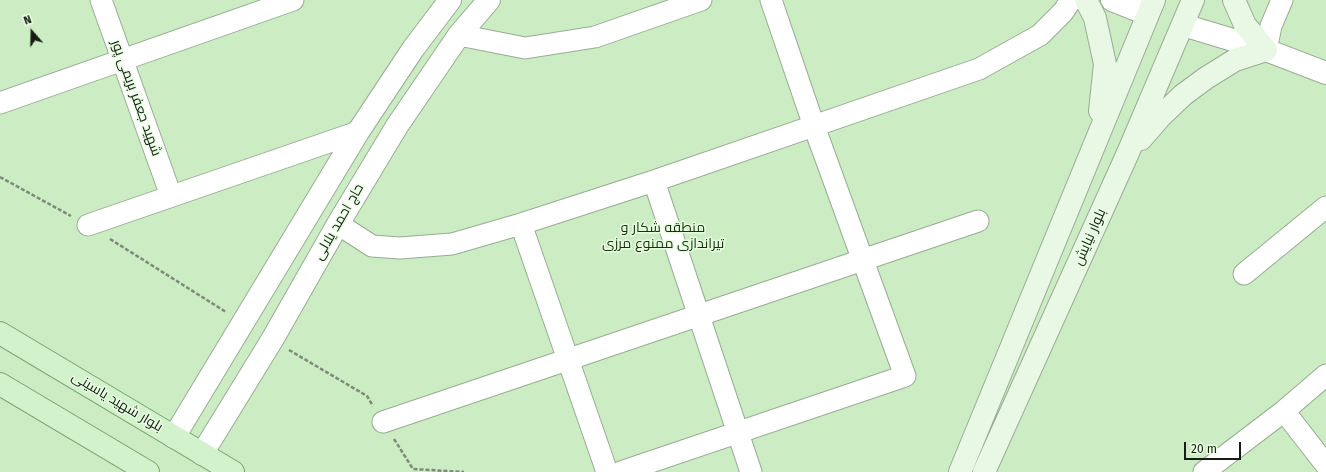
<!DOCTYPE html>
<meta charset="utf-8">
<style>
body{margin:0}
#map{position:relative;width:1326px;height:472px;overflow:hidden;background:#e8fde2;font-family:"Fira Sans",sans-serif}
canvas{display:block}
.north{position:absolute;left:12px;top:12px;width:40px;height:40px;-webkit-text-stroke:3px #e8fde2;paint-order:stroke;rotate:340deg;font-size:11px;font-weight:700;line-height:16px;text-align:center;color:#161d14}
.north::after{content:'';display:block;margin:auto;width:14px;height:18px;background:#161d14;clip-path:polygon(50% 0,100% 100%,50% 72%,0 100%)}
.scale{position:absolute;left:1184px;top:442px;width:57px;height:18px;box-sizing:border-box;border:2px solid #161d14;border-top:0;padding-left:5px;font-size:12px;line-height:14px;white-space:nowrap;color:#161d14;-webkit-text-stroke:3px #e8fde2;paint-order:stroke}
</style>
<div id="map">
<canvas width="1326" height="472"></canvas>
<div class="north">N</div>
<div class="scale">20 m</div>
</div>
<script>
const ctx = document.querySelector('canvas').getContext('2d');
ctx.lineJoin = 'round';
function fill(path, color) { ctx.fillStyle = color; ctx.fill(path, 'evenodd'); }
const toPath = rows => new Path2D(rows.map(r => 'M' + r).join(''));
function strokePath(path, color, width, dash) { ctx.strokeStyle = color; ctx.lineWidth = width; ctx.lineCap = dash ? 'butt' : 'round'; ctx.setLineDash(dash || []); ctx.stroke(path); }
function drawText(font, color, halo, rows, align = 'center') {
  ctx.font = font + ' "Fira Sans",Cairo,sans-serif'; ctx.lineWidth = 3; ctx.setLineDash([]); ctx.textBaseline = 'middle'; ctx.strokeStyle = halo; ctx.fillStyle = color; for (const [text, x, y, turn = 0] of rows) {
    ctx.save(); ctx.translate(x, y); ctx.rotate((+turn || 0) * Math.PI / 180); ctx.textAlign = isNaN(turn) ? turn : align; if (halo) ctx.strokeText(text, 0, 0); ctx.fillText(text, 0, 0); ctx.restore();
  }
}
const green = toPath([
 [0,0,1326,0,1326,472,0,472]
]);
const path = toPath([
 [0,177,71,216],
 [110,239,226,312],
 [289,350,367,396,373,406],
 [394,439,413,469,464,472]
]);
const minor = toPath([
 [101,0,171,196],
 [459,35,525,48,595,37,701,0],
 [1266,50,1271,26,1282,0],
 [0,103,293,0],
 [654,181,751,472],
 [338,224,372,246,400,248,452,244,521,224,654,181,979,69,1040,35,1063,12,1071,0],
 [521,224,607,472],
 [88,225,358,132],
 [1244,274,1326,207],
 [1284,411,1326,465],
 [383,422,978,221],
 [621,472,905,376,814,126,771,0],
 [1204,472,1284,411,1326,375]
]);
const tertiary = toPath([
 [1112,0,1147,14],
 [1183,25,1266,50,1326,73],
 [174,437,358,132,413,49,450,0],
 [202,454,272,340,338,224,397,126,459,35,489,0]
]);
const secondary = toPath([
 [1086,0,1095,18,1105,64,1100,111],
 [1141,139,1161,116,1183,95,1206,78,1235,60,1266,50,1245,25,1234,0],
 [960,472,1154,0],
 [984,472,1127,155,1193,0]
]);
const primary = toPath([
 [0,333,233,472],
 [0,384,148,472]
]);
const streetNames = [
 ["شهید جعفر بریمی پور",136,98,70],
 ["حاج احمد یلالی",339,222,-60],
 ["بلوار نیایش",1090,237,-66],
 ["بلوار شهید یاسینی",117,402,31]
];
const parkNames = [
 ["منطقه شکار و",663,228],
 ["تیراندازی ممنوع مرزی",663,244]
];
fill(green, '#ccecc4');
strokePath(minor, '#99ac94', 23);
strokePath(tertiary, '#99ac94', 24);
strokePath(secondary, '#99ac94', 24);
strokePath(primary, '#7ca273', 24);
strokePath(path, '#7c8a78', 2.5, [4, 2]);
strokePath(minor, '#fff', 21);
strokePath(tertiary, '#fff', 22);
strokePath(secondary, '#e8f8e4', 22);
strokePath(primary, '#d1f2ca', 22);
drawText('14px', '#161d14', '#e8fde2', streetNames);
drawText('14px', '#0f3603', '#e8fde2', parkNames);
</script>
